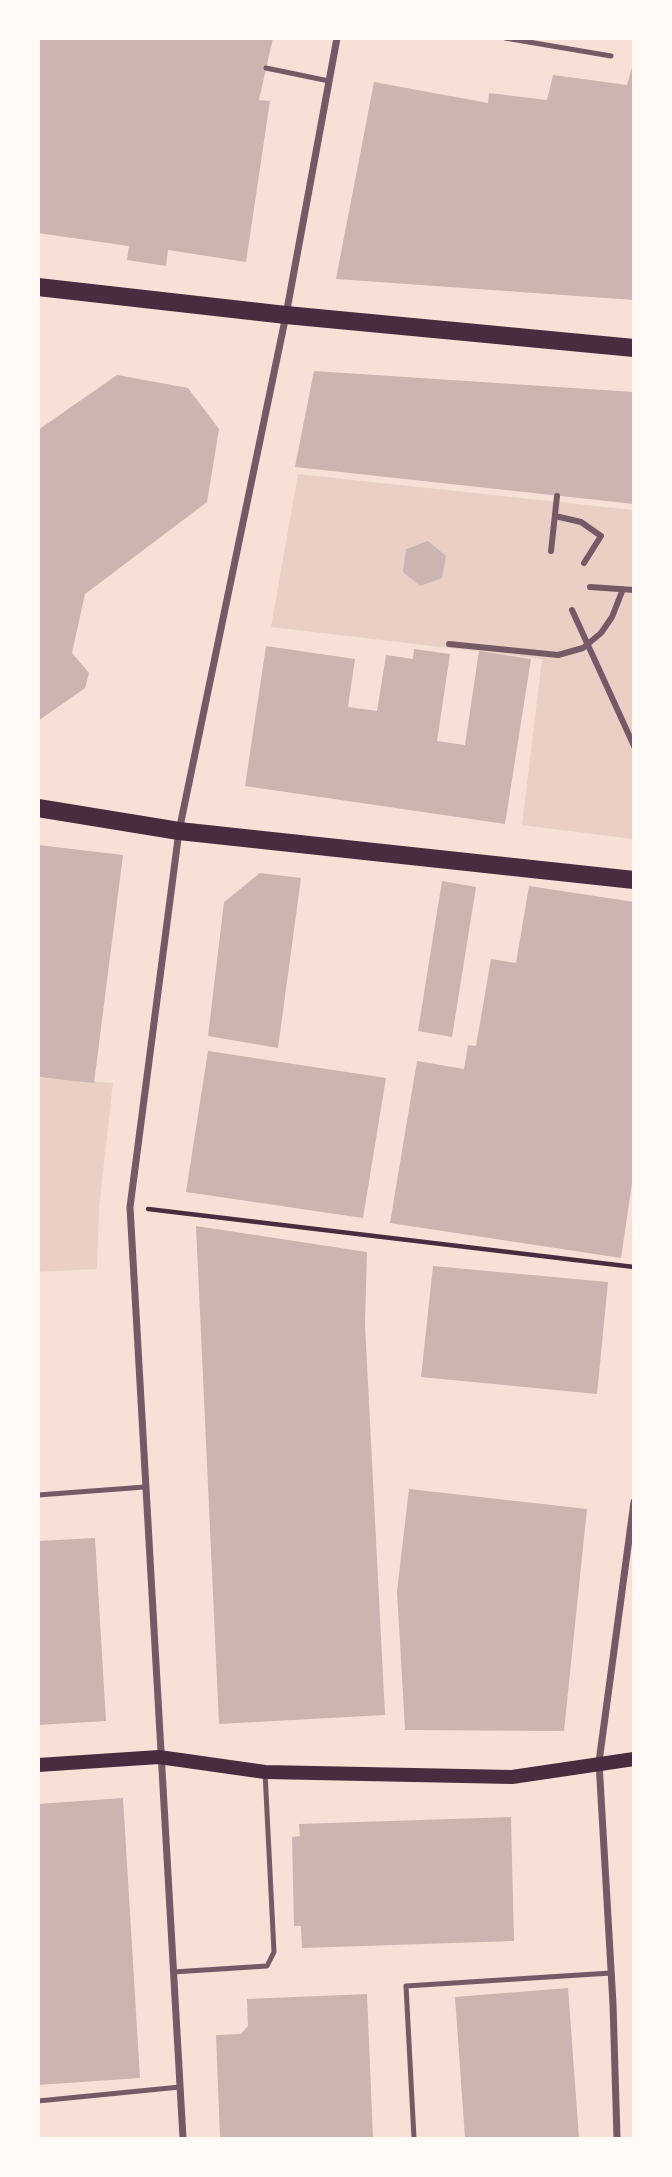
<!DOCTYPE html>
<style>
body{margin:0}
#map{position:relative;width:672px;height:2177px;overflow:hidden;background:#f7e1d7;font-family:"PT Sans Narrow",sans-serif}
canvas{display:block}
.frame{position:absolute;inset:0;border:40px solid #fffaf5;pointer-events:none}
</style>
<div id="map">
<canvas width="672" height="2177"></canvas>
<div class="frame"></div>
</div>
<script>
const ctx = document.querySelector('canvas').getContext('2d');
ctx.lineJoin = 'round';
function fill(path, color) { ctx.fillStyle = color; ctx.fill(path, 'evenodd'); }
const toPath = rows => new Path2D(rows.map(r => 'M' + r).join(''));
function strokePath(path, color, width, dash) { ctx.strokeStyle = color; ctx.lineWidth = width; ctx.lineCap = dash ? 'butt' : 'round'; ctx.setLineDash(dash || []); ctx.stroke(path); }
const green = toPath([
 [298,474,633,510,633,839,522,825,542,659,271,627],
 [39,1078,113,1083,99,1208,97,1269,39,1272]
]);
const building = toPath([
 [38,38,273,38,259,100,270,101,246,262,168,250,166,266,127,260,129,246,38,233],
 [634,60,634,300,336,279,374,82,488,103,489,93,547,100,553,75,627,85],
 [314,371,634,392,634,504,295,467],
 [117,375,188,388,219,429,207,502,85,594,72,653,89,673,85,688,38,721,38,430],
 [428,541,446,556,442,578,420,586,403,572,406,549],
 [266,646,355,659,348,707,377,711,386,655,413,659,414,649,450,654,437,741,465,745,479,651,531,659,505,824,245,786],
 [38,845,123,855,94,1083,38,1077],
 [260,873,301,878,278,1048,208,1036,224,902],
 [442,881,476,887,452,1037,418,1031],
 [529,886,634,902,634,1170,621,1258,390,1223,417,1061,464,1069,468,1045,476,1046,491,959,516,963],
 [208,1051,386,1078,363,1218,186,1192],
 [196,1226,367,1252,365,1325,385,1715,219,1724],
 [433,1266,608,1282,597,1394,421,1377],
 [409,1489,587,1509,564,1731,405,1730,397,1591],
 [95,1538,106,1721,38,1725,38,1541],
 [123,1798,140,2078,38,2085,38,1804],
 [511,1817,514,1941,302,1948,301,1926,294,1926,292,1837,300,1836,299,1824],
 [568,1988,579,2138,465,2138,455,1997],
 [367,1994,373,2138,220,2138,216,2035,241,2034,248,2026,247,1999]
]);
const path = toPath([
 [148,1209,634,1267]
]);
const service = toPath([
 [505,38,611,56],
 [266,68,329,81],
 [38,1495,145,1487],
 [173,1972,267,1966,274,1952,265,1772],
 [38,2101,180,2087],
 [414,2138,406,1986,611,1973]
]);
const pedestrian = toPath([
 [555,516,581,522,601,536,584,563],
 [551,551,557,496],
 [590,587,634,590],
 [572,610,634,746],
 [449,644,558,655,583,648,601,633,612,617,623,589]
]);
const minor = toPath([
 [183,2138,130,1207,179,831,286,315,337,38],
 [617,2138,613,2004,599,1762,634,1502]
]);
const secondary = toPath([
 [38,1765,159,1757,265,1772,512,1777,634,1759]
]);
const primary = toPath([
 [38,287,286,315,634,348],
 [38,808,179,831,634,880]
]);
fill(green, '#ebcfc5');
fill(building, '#ccb4b1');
strokePath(path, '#4a2c40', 4.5);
strokePath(service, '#755966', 5);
strokePath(pedestrian, '#755966', 6);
strokePath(minor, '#755966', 7);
strokePath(secondary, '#4a2c40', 14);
strokePath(primary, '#4a2c40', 18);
</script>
